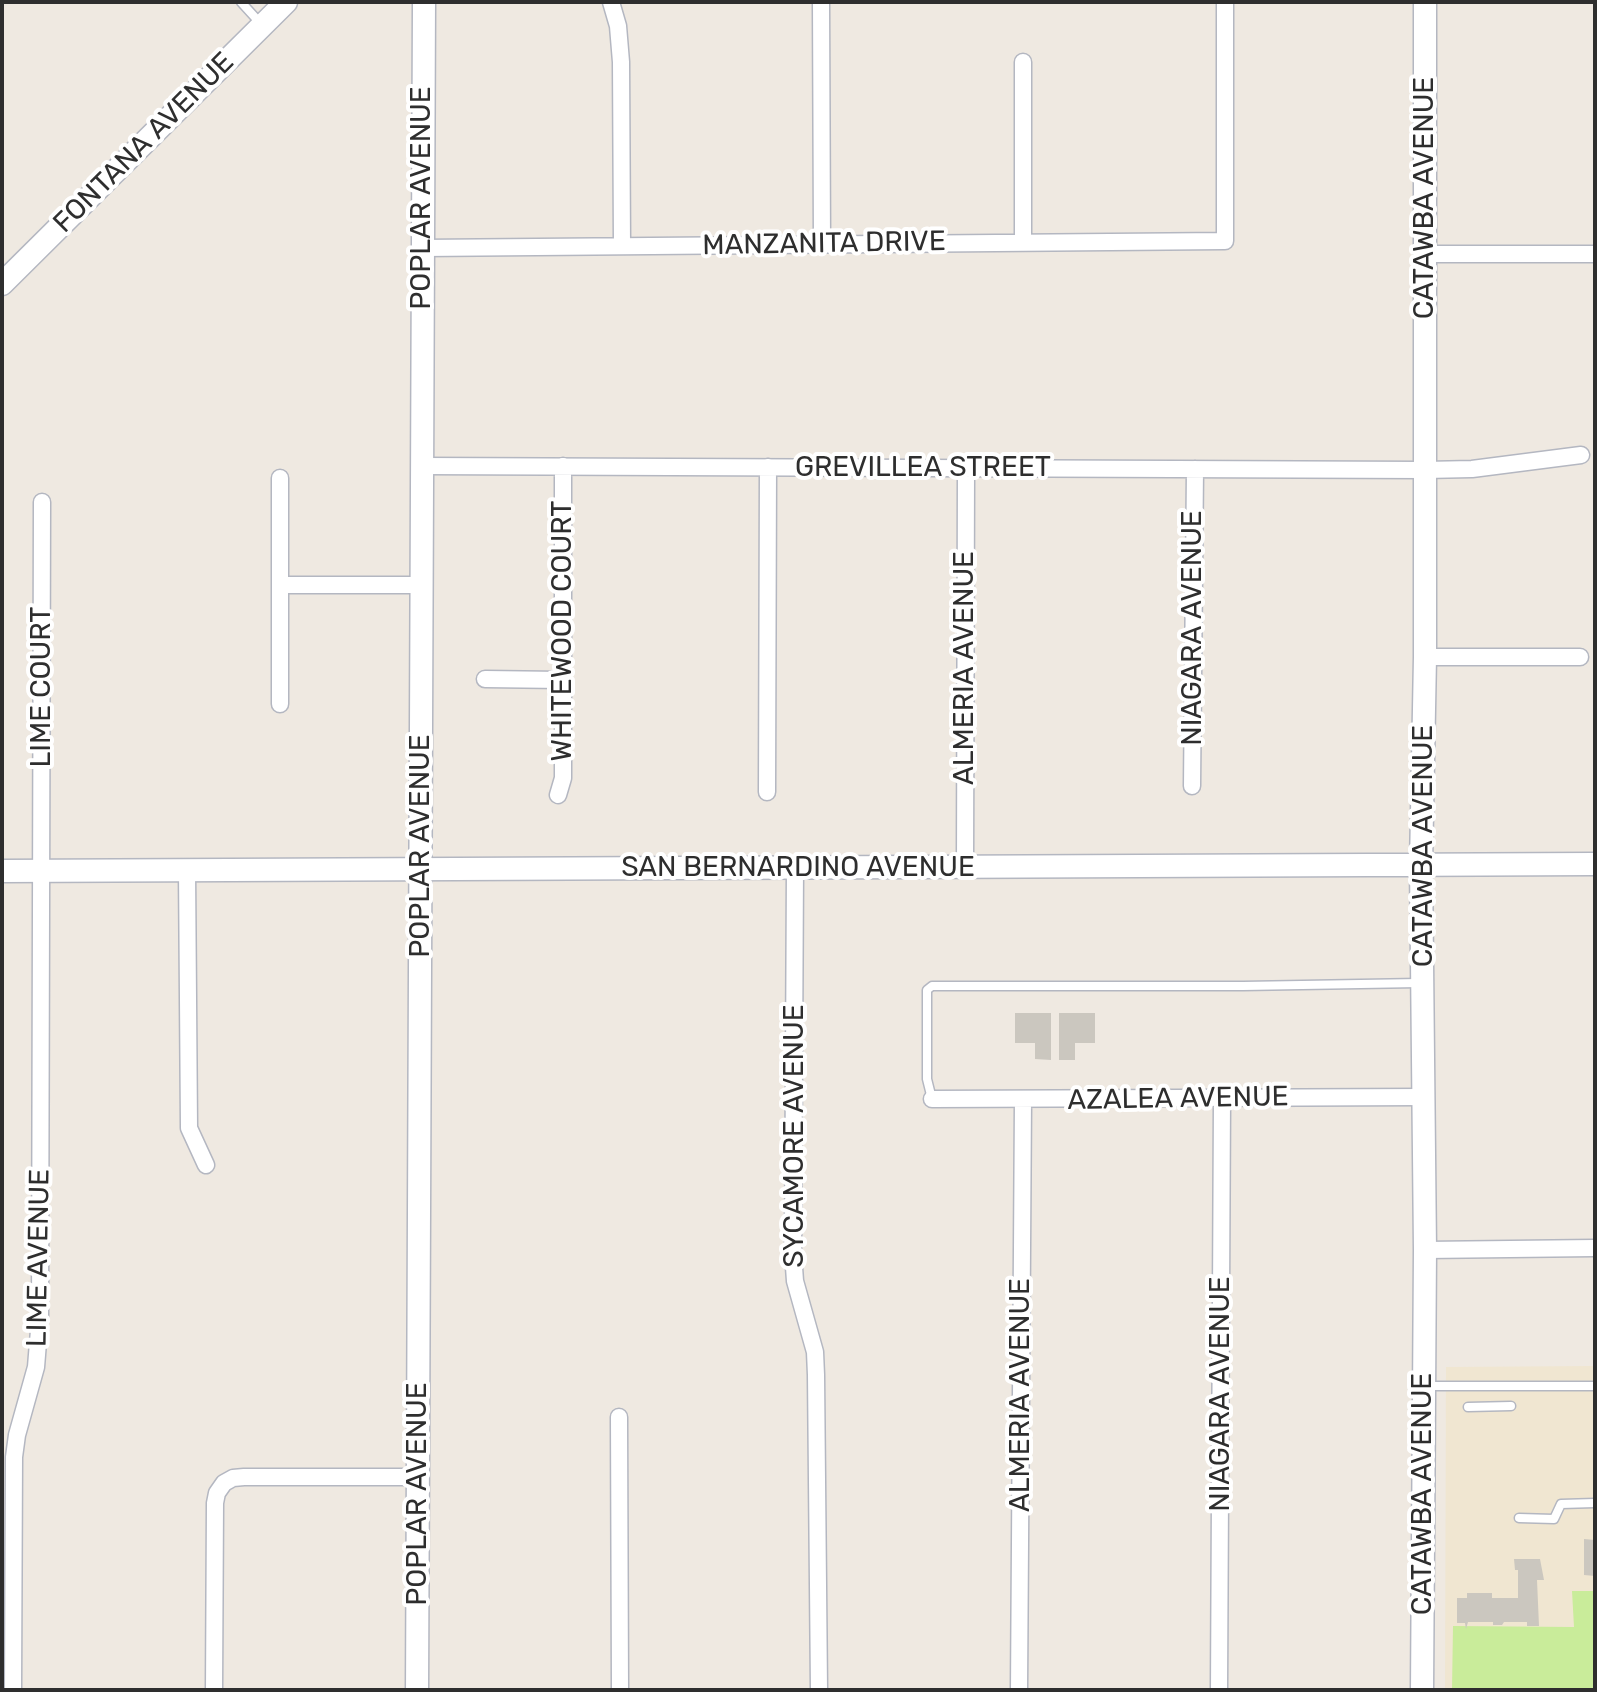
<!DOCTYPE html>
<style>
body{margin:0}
#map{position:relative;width:1597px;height:1692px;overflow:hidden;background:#efe9e1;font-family:Rubik,sans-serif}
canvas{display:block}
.frame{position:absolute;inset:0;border:4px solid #2e2e2e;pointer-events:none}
</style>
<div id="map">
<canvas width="1597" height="1692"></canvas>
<div class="frame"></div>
</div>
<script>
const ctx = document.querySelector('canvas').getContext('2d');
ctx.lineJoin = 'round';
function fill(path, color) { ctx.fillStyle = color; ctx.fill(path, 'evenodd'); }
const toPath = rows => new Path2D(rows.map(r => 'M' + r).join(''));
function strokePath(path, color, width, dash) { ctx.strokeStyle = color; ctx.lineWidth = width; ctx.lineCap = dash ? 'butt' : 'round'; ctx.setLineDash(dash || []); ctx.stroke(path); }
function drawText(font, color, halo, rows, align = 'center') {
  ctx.font = font + ' Rubik,sans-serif'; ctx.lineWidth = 8; ctx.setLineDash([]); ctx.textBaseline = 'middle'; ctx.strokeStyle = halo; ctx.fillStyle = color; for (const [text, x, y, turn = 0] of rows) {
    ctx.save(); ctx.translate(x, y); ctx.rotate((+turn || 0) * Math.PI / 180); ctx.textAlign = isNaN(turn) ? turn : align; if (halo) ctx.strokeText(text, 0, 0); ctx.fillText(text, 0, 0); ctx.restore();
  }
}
const education = toPath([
 [1595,1366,1595,1690,1445,1690,1446,1367]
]);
const pitch = toPath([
 [1572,1591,1595,1591,1595,1690,1452,1690,1453,1626,1574,1627]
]);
const building = toPath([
 [1015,1013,1051,1013,1051,1060,1035,1059,1035,1043,1015,1043],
 [1059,1013,1095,1013,1095,1043,1075,1043,1075,1060,1059,1060],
 [1584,1539,1595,1540,1595,1576,1584,1575],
 [1514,1559,1540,1559,1544,1580,1537,1580,1539,1626,1527,1626,1527,1622,1504,1622,1502,1625,1493,1625,1493,1622,1468,1622,1466,1629,1465,1623,1457,1623,1457,1598,1467,1598,1467,1593,1492,1593,1492,1598,1518,1598,1518,1570,1515,1570]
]);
const lane = toPath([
 [241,2,262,25],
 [932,1099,927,1079,927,990,932,986,1243,986,1419,983],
 [1425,1386,1595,1386],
 [1468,1407,1511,1406],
 [1519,1518,1554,1519,1561,1504,1595,1503]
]);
const street = toPath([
 [611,2,618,26,621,62,622,246],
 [821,2,822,244],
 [1023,242,1023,62],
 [422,248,1225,241,1225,2],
 [1424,254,1595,254],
 [421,466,1425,470,1472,469,1581,455],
 [280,478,280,704],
 [281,585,421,585],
 [1425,657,1580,657],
 [485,679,562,680],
 [1192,786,1195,469],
 [767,792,768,467],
 [558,795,563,778,563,466],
 [795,867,793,1253,795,1281,815,1352,816,1375,819,1690],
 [965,867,966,468],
 [187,870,189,1128,206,1165],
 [932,1099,1425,1097],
 [1425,1250,1595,1248],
 [619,1417,620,1690],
 [13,1690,14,1457,17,1435,36,1367,40,1318,42,502],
 [214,1690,215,1503,217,1493,224,1483,233,1478,244,1477,419,1477],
 [1019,1690,1023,1100],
 [1219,1690,1222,1099]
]);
const secondary = toPath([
 [2,284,286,2],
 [2,871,1595,864],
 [417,1690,424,2],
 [1422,1690,1425,1250,1421,865,1425,657,1425,2]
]);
const streetNames = [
 ["FONTANA AVENUE",144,143,-45],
 ["POPLAR AVENUE",422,198,-90],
 ["CATAWBA AVENUE",1425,198,-90],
 ["MANZANITA DRIVE",824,244,-1],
 ["GREVILLEA STREET",923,468],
 ["NIAGARA AVENUE",1193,628,-90],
 ["WHITEWOOD COURT",563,631,-90],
 ["ALMERIA AVENUE",965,668,-90],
 ["LIME COURT",42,687,-90],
 ["POPLAR AVENUE",421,846,-90],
 ["CATAWBA AVENUE",1424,846,-90],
 ["SAN BERNARDINO AVENUE",798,868],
 ["AZALEA AVENUE",1178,1099,-1],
 ["SYCAMORE AVENUE",795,1136,-90],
 ["LIME AVENUE",39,1258,-89],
 ["NIAGARA AVENUE",1221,1394,-90],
 ["ALMERIA AVENUE",1021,1395,-90],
 ["POPLAR AVENUE",418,1494,-90],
 ["CATAWBA AVENUE",1423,1494,-90]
];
fill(education, '#f0e6d1');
fill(pitch, '#c9ec9a');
fill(building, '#cbc7bf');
strokePath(lane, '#b4b7c1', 11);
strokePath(street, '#b4b7c1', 19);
strokePath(secondary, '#b4b7c1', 25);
strokePath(lane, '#fff', 8);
strokePath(street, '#fff', 16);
strokePath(secondary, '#fff', 22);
drawText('28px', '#2e2e2e', '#fff', streetNames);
</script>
